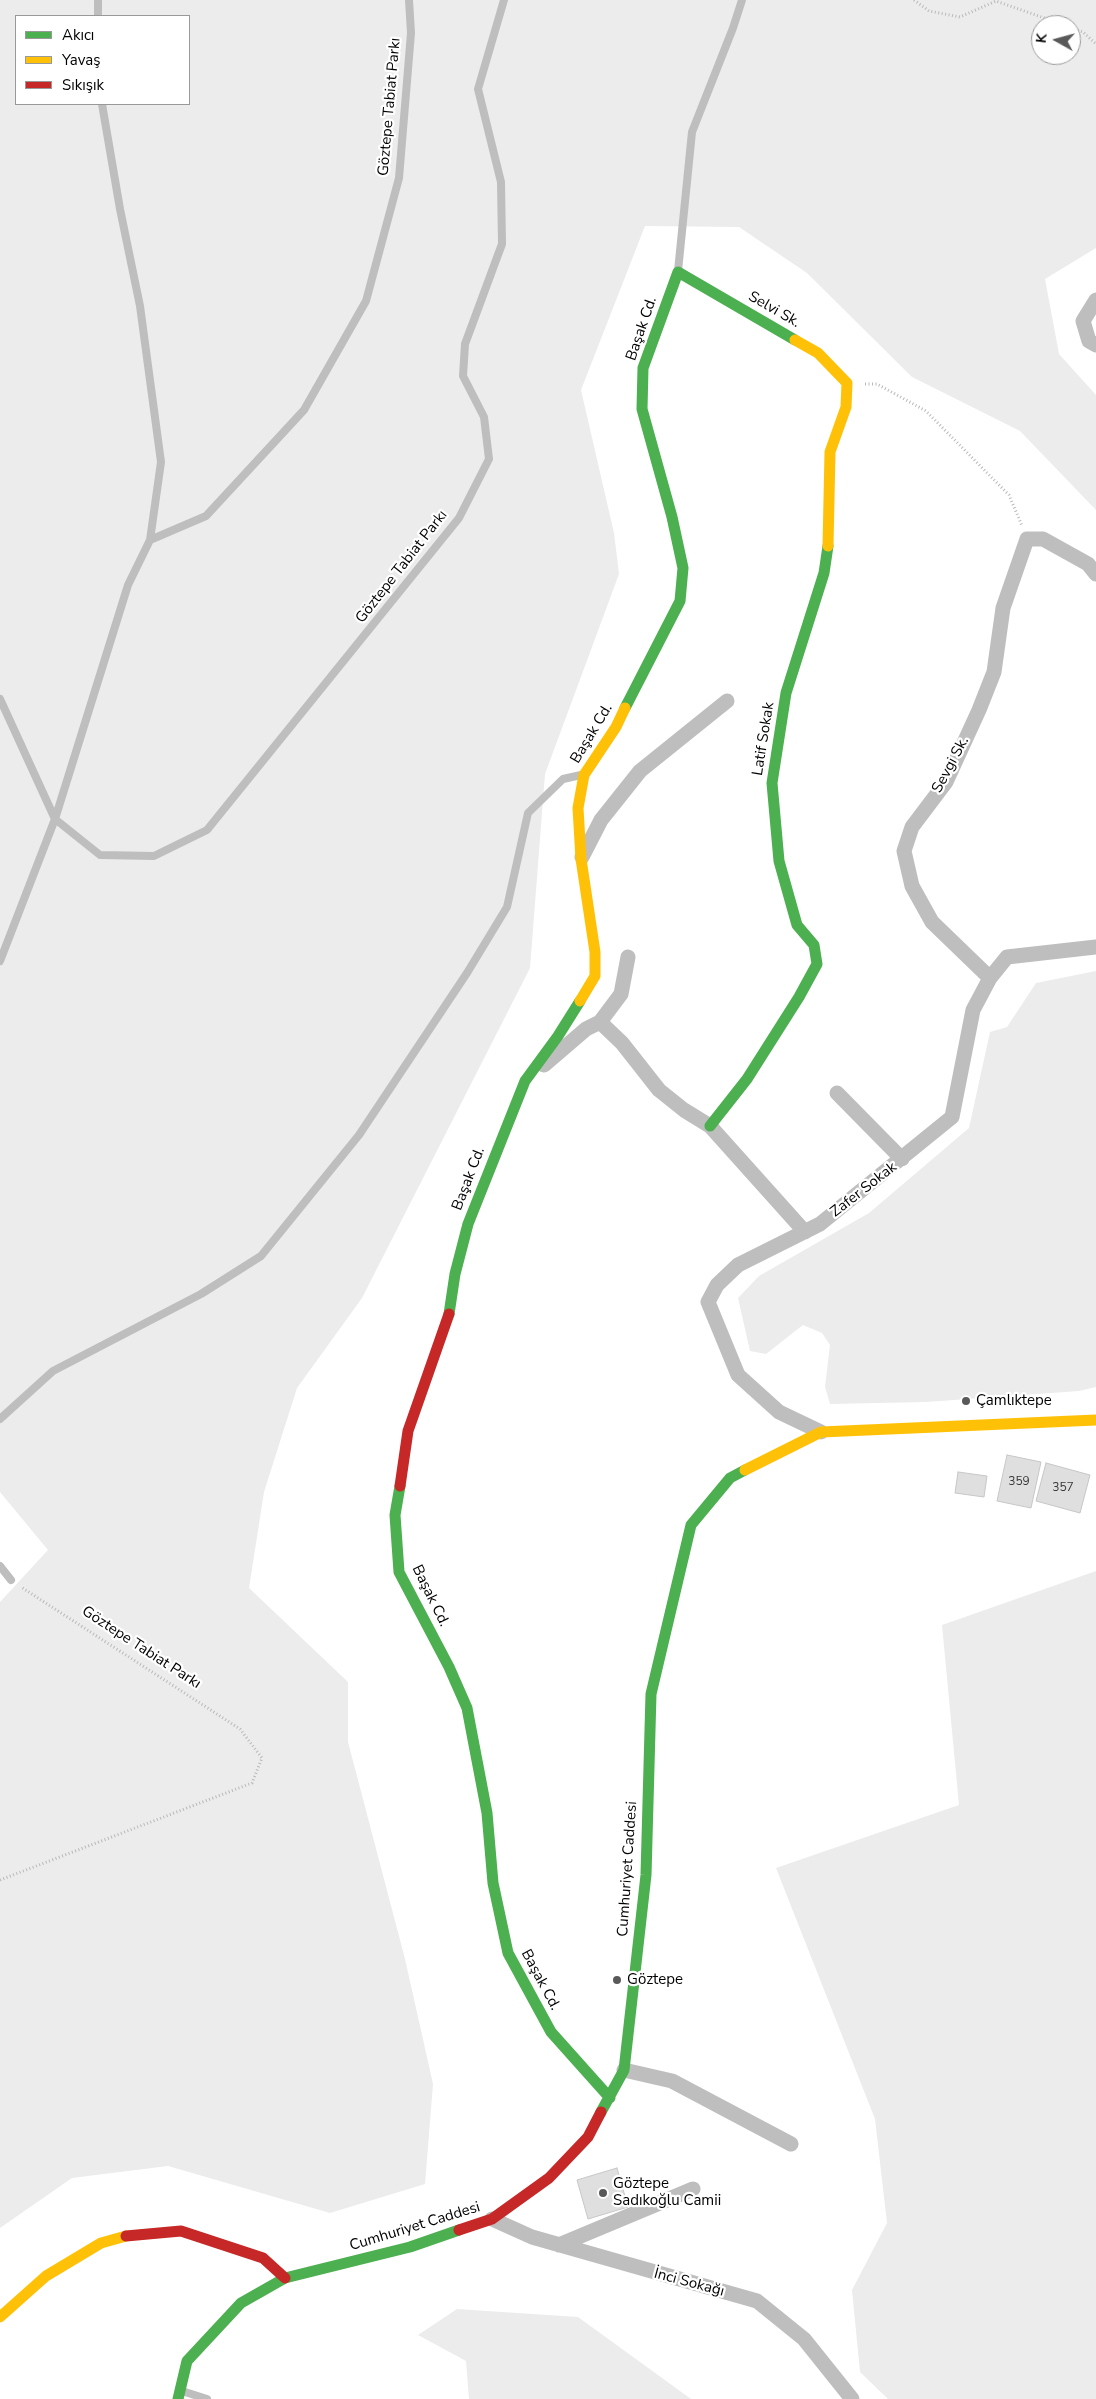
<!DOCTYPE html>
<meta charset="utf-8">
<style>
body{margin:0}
#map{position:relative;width:1096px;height:2399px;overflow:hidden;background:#fff;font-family:"Nunito Sans",sans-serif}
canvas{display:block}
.legend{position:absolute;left:15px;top:15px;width:175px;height:90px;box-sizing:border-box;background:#fff;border:1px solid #999;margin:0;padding:6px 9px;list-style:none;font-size:15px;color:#000}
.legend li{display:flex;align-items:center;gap:10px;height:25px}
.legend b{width:25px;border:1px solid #999}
.north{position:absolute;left:1031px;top:15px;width:50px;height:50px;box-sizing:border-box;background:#fff;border:1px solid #999;border-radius:50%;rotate:277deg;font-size:14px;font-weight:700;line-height:20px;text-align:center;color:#000}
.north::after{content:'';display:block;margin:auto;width:18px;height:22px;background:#595959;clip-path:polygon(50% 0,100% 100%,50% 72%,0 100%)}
</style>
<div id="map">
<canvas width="1096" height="2399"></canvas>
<ul class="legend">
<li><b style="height:6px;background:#4caf50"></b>Akıcı</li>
<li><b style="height:6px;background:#ffc107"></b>Yavaş</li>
<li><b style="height:6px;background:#c62828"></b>Sıkışık</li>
</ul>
<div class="north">K</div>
</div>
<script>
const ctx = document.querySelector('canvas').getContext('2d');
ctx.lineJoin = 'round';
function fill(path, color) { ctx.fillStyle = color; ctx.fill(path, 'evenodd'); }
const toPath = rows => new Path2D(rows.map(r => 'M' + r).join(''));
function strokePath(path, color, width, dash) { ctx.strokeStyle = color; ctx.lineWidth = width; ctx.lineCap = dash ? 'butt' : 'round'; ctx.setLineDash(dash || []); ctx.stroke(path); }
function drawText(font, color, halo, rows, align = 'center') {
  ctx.font = font + ' "Nunito Sans",sans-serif'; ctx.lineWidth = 4.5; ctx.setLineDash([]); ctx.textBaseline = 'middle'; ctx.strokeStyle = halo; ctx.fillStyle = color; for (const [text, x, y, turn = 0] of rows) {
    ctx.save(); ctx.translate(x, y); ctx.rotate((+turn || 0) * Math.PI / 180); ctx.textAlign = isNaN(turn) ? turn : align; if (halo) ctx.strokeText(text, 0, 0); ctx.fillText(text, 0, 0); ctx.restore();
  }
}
const green = toPath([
 [0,0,1096,0,1096,248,1045,279,1059,354,1096,395,1096,510,1020,431,912,377,807,273,739,227,645,226,581,390,614,533,619,574,545,774,530,968,362,1298,297,1388,264,1492,249,1588,348,1682,348,1742,405,1959,433,2084,425,2184,330,2213,168,2166,72,2178,0,2228,0,1602,48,1550,0,1492],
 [16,16,189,16,189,104,16,104],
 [1041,25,1071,25,1071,55,1041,55],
 [1096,971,1096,1387,1079,1391,926,1402,830,1404,825,1387,830,1345,822,1333,803,1325,766,1354,750,1351,738,1298,759,1276,869,1213,969,1128,990,1032,1007,1027,1036,983],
 [1096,1571,1096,2399,888,2399,860,2372,852,2290,887,2223,875,2119,776,1868,959,1805,942,1625],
 [457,2309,578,2317,691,2399,469,2399,466,2361,418,2335]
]);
const building = toPath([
 [1007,1455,1041,1462,1031,1508,997,1501,1007,1455],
 [1046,1463,1090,1475,1080,1513,1036,1501,1046,1463],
 [958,1472,987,1476,984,1497,955,1493,958,1472],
 [617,2168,628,2207,588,2219,577,2180,617,2168]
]);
const path = toPath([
 [914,0,929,11,960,17,996,1,1064,25],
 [1071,28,1083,32,1096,44],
 [865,384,877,384,926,411,1009,495,1022,526],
 [0,1880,252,1783,262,1758,240,1729,21,1587]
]);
const lane = toPath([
 [98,16,98,0],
 [678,271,692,132,733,28,742,0],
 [150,540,206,516,304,410,366,301,399,178,411,33,409,0],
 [0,699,55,819,100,855,154,856,207,830,459,518,489,459,484,417,463,376,465,344,502,244,501,182,478,89,504,0],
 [0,961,55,819,128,585,150,540,161,462,140,306,120,209,102,104],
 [0,1419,53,1371,201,1294,261,1256,359,1135,467,973,507,907,528,813,563,779,581,775],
 [0,1566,11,1580],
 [182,2391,207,2399]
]);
const street = toPath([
 [1096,300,1083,321,1089,341,1096,345],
 [582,857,601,820,640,771,727,701],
 [990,978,932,922,912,886,904,851,912,827,946,782,979,710,994,672,1003,608,1027,539,1043,539,1088,564,1096,574],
 [600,1022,621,994,628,957],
 [544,1065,586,1029,600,1022,622,1043,659,1090,684,1110,710,1126,805,1232],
 [837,1093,902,1159],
 [821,1432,779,1412,738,1375,708,1302,717,1285,738,1265,820,1224,952,1117,973,1010,990,978,1007,957,1096,947],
 [624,2070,672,2081,791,2144],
 [492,2219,532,2237,757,2301,804,2339,852,2399],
 [559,2245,693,2189]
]);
const fast = toPath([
 [625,708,680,601,683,568,672,517,642,409,643,368,678,272,795,340],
 [710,1126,747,1079,799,997,817,964,814,945,797,925,779,861,772,783,786,693,824,573,828,546],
 [449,1314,455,1274,468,1224,525,1081,558,1036,580,1001],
 [400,1486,395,1515,399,1572,449,1667,467,1708,487,1813,493,1883,508,1953,551,2032,610,2098],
 [601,2112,624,2070,646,1875,651,1694,691,1525,730,1478,745,1470],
 [178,2399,187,2361,241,2303,285,2278,410,2247,459,2230]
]);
const slow = toPath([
 [795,340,818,353,847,383,846,407,830,452,828,546],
 [580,1001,595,976,595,952,581,859,578,808,584,775,616,727,625,708],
 [745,1470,821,1432,1096,1420],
 [0,2317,46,2276,101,2243,126,2236]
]);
const jam = toPath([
 [400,1486,408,1431,449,1314],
 [459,2230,492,2219,549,2178,588,2137,601,2112],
 [126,2236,181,2231,263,2258,285,2278]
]);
const markers = [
 [966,1401,5,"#595959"],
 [617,1980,5,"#595959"],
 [603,2193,5,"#595959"]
];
const numberNames = [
 ["359",1019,1482],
 ["357",1063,1488]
];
const streetNames = [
 ["Göztepe Tabiat Parkı",390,107,-85],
 ["Selvi Sk.",774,310,30],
 ["Başak Cd.",642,329,-71],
 ["Göztepe Tabiat Parkı",402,567,-52],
 ["Başak Cd.",592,734,-59],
 ["Latif Sokak",764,739,-81],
 ["Sevgi Sk.",951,765,-62],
 ["Başak Cd.",469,1179,-69],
 ["Zafer Sokak",864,1190,-38],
 ["Başak Cd.",430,1596,64],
 ["Göztepe Tabiat Parkı",141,1648,33],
 ["Cumhuriyet Caddesi",628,1869,-86],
 ["Başak Cd.",540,1980,62],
 ["Cumhuriyet Caddesi",415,2227,-17],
 ["İnci Sokağı",689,2283,15]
];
const poiNames = [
 ["Çamlıktepe",976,1401],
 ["Göztepe",627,1980],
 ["Göztepe",613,2184],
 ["Sadıkoğlu Camii",613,2201]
];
fill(green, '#ececec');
fill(building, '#dfdfdf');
strokePath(building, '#c7c7c7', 1);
strokePath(path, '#b9b9b9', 3, [1, 2.5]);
strokePath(lane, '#bebebe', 8);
strokePath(street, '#bebebe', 15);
strokePath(fast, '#4caf50', 11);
strokePath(slow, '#ffc107', 11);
strokePath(jam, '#c62828', 11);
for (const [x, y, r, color] of markers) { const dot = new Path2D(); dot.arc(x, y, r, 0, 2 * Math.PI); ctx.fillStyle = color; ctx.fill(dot); strokePath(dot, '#fff', 2); }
drawText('12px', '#383838', null, numberNames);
drawText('15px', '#000', '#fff', streetNames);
drawText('15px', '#000', '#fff', poiNames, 'left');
</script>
